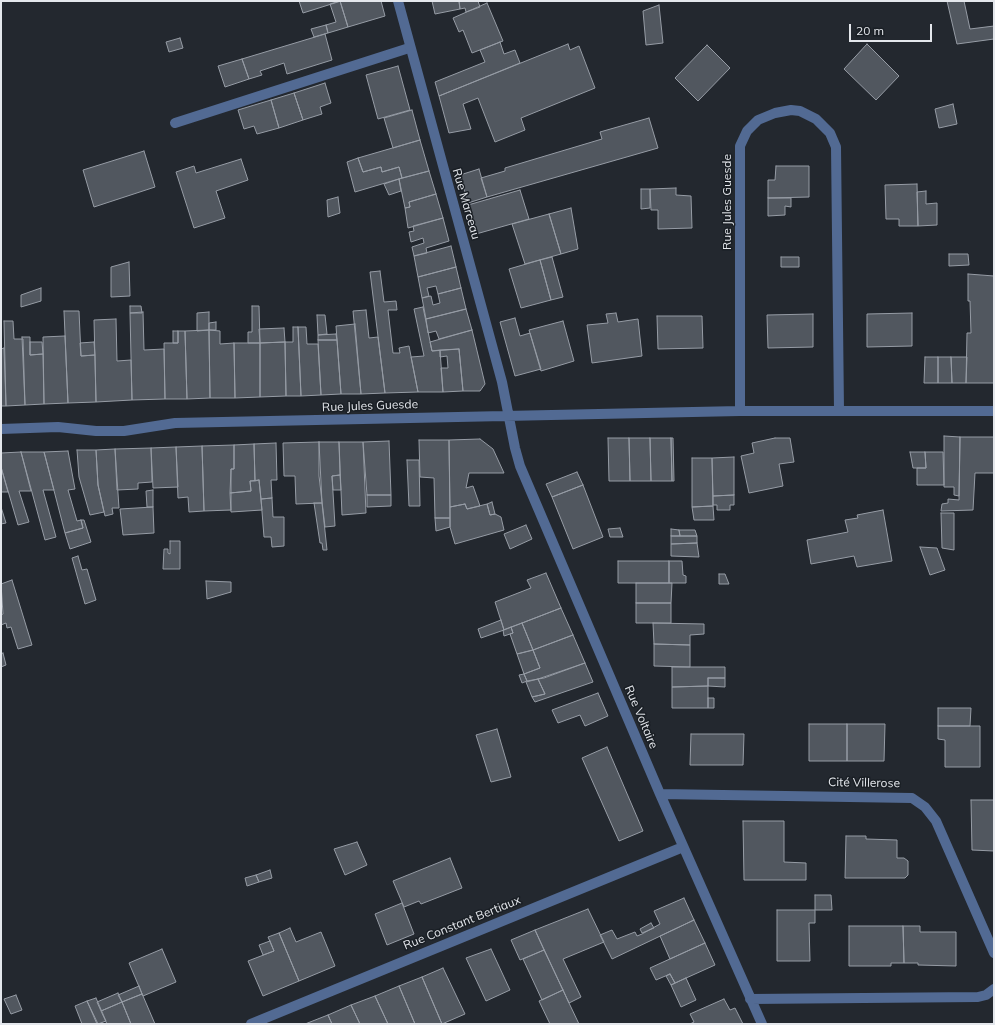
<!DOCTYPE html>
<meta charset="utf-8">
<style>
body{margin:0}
#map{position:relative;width:995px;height:1025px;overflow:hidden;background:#23282f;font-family:Mulish,sans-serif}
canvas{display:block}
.frame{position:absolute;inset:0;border:2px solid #e4e7ec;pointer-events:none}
.scale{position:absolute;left:849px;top:24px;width:83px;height:18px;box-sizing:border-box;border:2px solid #e4e7ec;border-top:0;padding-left:5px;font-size:12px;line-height:14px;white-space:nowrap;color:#e4e7ec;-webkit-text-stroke:3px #1a1f25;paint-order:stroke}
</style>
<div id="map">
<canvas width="995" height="1025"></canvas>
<div class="frame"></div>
<div class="scale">20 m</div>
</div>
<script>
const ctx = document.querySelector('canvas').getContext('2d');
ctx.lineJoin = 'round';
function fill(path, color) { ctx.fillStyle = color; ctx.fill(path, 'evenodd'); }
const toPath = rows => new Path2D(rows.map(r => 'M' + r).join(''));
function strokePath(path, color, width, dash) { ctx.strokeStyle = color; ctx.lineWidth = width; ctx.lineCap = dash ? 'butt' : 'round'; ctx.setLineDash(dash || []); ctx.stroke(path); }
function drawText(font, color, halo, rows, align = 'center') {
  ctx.font = font + ' Mulish,sans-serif'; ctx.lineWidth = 3; ctx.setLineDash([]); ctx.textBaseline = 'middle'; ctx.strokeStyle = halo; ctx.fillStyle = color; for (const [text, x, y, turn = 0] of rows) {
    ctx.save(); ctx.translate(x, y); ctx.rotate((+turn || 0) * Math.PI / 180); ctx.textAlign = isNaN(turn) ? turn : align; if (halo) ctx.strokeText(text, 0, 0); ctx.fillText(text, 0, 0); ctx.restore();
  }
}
const building = toPath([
 [299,1,341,1,303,13,299,1],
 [340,1,381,1,385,16,348,27,340,1],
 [340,1,348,27,328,33,326,25,336,22,330,4,340,1],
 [432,1,459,1,460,9,435,14,432,1],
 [459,1,478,1,480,7,466,12,465,8,460,9,459,1],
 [947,1,964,1,970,29,994,26,994,39,957,44,947,1],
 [487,3,503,41,472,53,463,30,459,32,453,18,487,3],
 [659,5,663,43,646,45,643,11,659,5],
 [326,25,328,33,314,37,311,29,326,25],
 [325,34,332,60,287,74,284,63,260,71,262,75,249,79,242,59,325,34],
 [180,38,183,48,169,52,166,42,180,38],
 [500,42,504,54,515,50,520,63,439,96,435,82,485,62,480,50,500,42],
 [568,44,570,50,579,46,595,88,521,118,525,130,495,142,478,98,463,104,471,129,449,133,439,96,568,44],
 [867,44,899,76,876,100,844,69,867,44],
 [707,45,730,68,698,101,675,78,707,45],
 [242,59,249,79,225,87,218,66,242,59],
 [398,66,410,110,378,119,366,75,398,66],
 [325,83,331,103,320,107,322,114,303,120,294,93,325,83],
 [294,93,303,120,279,128,271,100,294,93],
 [271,100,279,128,257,134,254,126,244,129,238,110,271,100],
 [953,104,957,124,939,128,935,109,953,104],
 [412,110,420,140,393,148,384,118,412,110],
 [649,118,658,148,487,197,481,178,505,171,505,168,602,139,600,132,649,118],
 [420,140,429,171,402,178,399,167,382,172,381,167,363,172,358,158,420,140],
 [144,151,155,187,94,207,83,170,144,151],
 [358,158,363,172,381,167,382,172,399,167,402,178,355,192,347,162,358,158],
 [241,159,248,180,216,191,225,218,194,228,176,172,194,166,196,173,241,159],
 [776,166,809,166,809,197,768,198,768,180,775,180,776,166],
 [479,169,487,197,468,203,460,175,479,169],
 [429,171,436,194,409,202,410,207,405,208,399,179,429,171],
 [399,179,401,191,389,195,384,184,399,179],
 [917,184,918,226,899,226,899,219,886,219,885,185,917,184],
 [676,188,676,195,691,196,692,228,658,229,658,210,651,210,650,189,676,188],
 [641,189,650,189,650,208,641,209,641,189],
 [520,190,529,219,476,234,468,205,520,190],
 [926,191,926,204,937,203,937,225,918,226,917,192,926,191],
 [436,194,443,218,408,228,405,208,410,207,409,202,436,194],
 [338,197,340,213,328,217,327,200,338,197],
 [768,198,791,198,791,207,785,206,785,215,768,216,768,198],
 [571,208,578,249,561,254,549,214,571,208],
 [549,214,561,254,525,264,512,224,549,214],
 [443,218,449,241,426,248,427,253,414,256,412,247,424,243,423,238,411,242,409,232,414,231,413,226,443,218],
 [451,246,456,267,418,277,414,256,451,246],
 [949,254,968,254,969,265,949,266,949,254],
 [552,257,563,297,551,300,540,260,552,257],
 [781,257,799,257,799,267,781,267,781,257],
 [540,260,551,300,521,308,509,269,540,260],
 [129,262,130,296,111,297,111,267,129,262],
 [456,267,461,288,438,294,436,286,427,288,429,296,422,298,418,277,456,267],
 [380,271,384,302,396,301,397,310,388,310,393,353,400,353,399,348,409,346,418,392,385,393,370,272,380,271],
 [968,274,994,276,994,383,966,383,967,333,971,333,970,301,968,301,968,274],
 [41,288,41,301,21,307,21,295,41,288],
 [461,288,466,309,426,319,422,298,431,296,433,305,440,303,438,294,461,288],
 [130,306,141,306,142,313,130,313,130,306],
 [252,306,259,306,260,343,248,343,248,332,252,332,252,306],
 [423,307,432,351,440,350,443,392,418,392,411,357,424,356,414,309,423,307],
 [466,309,472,330,439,339,436,331,428,333,426,319,466,309],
 [366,310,369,338,378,337,385,393,361,394,353,311,366,310],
 [64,311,79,311,81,356,95,355,96,402,68,403,64,311],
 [143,312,144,350,164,349,165,399,132,400,130,313,143,312],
 [209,312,209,330,197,331,197,313,209,312],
 [616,313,618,322,638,319,642,356,592,363,587,325,608,323,606,314,616,313],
 [912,313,912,346,867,347,867,314,912,313],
 [813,314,813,347,768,348,767,315,813,314],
 [317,315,325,315,327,334,318,335,317,315],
 [657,316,702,316,703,348,658,349,657,316],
 [515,318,520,336,530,333,541,369,515,376,500,322,515,318],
 [116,319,117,361,131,360,132,400,96,402,94,320,116,319],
 [4,321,13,321,14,339,23,339,25,405,6,406,4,321],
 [563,321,574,361,541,371,529,330,563,321],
 [216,322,216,330,209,330,209,323,216,322],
 [355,324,361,394,341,394,336,326,355,324],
 [293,327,298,327,301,396,286,396,285,342,293,342,293,327],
 [298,327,306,327,307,344,318,344,321,395,301,396,298,327],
 [284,328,285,342,260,343,259,329,284,328],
 [209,330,220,331,220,344,234,343,235,398,210,398,209,330],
 [209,330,210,398,187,399,185,331,209,330],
 [472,330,485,384,480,391,463,391,459,349,432,351,430,342,472,330],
 [173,331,178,331,178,343,173,343,173,331],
 [178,331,185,331,187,399,165,399,164,343,178,343,178,331],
 [336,334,337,340,318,340,318,335,336,334],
 [65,336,68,403,44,404,43,337,65,336],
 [22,337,30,337,30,355,43,354,44,404,25,405,22,337],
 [318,340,337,340,341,394,321,395,318,340],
 [30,342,42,342,43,354,30,355,30,342],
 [94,342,95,355,81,356,80,343,94,342],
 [285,342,286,396,260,397,260,343,285,342],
 [234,343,260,343,260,397,235,398,234,343],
 [4,348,6,406,1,406,1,349,4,348],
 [459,349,463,391,443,392,441,368,448,368,447,356,440,357,440,350,459,349],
 [925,357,938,357,938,383,924,383,925,357],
 [938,357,951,357,952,383,938,383,938,357],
 [951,357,967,357,966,383,952,383,951,357],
 [944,436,960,437,959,496,954,495,954,487,944,487,944,436],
 [960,437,994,437,994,473,975,473,973,510,941,511,942,504,948,503,948,499,959,500,960,437],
 [608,438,629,438,630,481,609,481,608,438],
 [629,438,650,438,651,481,630,481,629,438],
 [650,438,671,438,672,481,651,481,650,438],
 [671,438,673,438,674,481,672,481,671,438],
 [775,438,790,438,794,462,779,464,783,486,749,493,741,456,754,453,752,443,775,438],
 [480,439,493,449,504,473,469,473,466,488,473,486,480,506,467,509,465,504,450,507,449,440,480,439],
 [419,440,449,440,450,518,435,518,434,478,420,477,419,440],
 [389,441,391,495,367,495,363,442,389,441],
 [319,442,322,503,296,504,295,476,284,476,283,443,319,442],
 [319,442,339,442,340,475,332,476,335,526,325,527,319,476,319,442],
 [339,442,363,442,366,513,342,515,339,442],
 [276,443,277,480,271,480,272,498,261,499,259,480,255,481,254,444,276,443],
 [254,444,255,481,250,481,251,491,230,493,231,469,234,469,234,445,254,444],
 [234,445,234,469,231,469,231,510,204,511,202,446,234,445],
 [202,446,204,511,189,512,188,497,178,498,176,447,202,446],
 [176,447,178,487,153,488,151,448,176,447],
 [151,448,152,482,138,483,138,489,117,490,115,449,151,448],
 [115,449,119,508,112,508,113,514,105,516,98,485,96,450,115,449],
 [77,450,96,450,98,485,104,512,90,515,79,477,77,450],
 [68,451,75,489,68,490,77,521,81,520,83,528,65,533,44,452,68,451],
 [21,452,31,491,19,491,29,522,18,525,1,467,1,453,21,452],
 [21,452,44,452,54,490,43,490,56,537,45,540,21,452],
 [910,452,925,452,926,468,913,468,910,452],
 [925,452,943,452,944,485,917,485,917,468,926,468,925,452],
 [734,457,734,495,713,496,712,458,734,457],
 [692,458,712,458,713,506,692,507,692,458],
 [407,460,419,460,420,506,409,506,407,460],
 [1,467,8,492,1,492,1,467],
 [577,472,583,485,552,497,546,484,577,472],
 [340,475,341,490,333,490,332,476,340,475],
 [259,480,262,510,231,512,230,493,251,491,250,481,259,480],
 [583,485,603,537,573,549,552,497,583,485],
 [153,490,153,507,147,507,146,491,153,490],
 [367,495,391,495,391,506,367,507,367,495],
 [734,495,734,505,730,505,730,510,717,510,717,505,713,505,713,496,734,495],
 [272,498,273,517,284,517,284,546,272,547,271,537,264,537,261,499,272,498],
 [492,502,495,514,490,515,487,504,492,502],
 [314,503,322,503,327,550,323,550,322,543,320,543,314,503],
 [465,504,467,509,487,504,490,515,495,514,501,517,504,530,455,544,450,527,450,507,465,504],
 [713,506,714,520,694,520,692,507,713,506],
 [1,507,6,523,1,524,1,507],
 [153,507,154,533,123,535,120,509,153,507],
 [883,510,892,561,857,567,854,556,811,564,807,540,848,532,845,520,858,518,857,515,883,510],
 [941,513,954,513,954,550,942,548,941,513],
 [435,518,450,518,450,527,436,531,435,518],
 [81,520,84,520,91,542,70,549,65,533,83,528,81,520],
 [526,525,532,539,510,549,504,534,526,525],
 [620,528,623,537,610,537,608,529,620,528],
 [671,529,679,530,680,536,671,536,671,529],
 [679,530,695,530,697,536,680,536,679,530],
 [671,536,697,536,697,543,671,544,671,536],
 [170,541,180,541,180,569,163,569,164,549,168,549,168,553,170,554,170,541],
 [697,543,699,557,671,556,671,544,697,543],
 [920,547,937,548,945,570,930,575,920,547],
 [78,556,82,570,87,569,96,600,85,604,72,558,78,556],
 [618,561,669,561,669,583,618,583,618,561],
 [669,561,682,561,683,575,686,576,686,583,669,583,669,561],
 [546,573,561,608,504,630,495,602,531,588,527,580,546,573],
 [719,574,725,574,729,584,719,584,719,574],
 [12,580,32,645,18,649,11,627,7,628,6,623,1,625,1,615,3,614,1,584,12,580],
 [206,581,231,582,231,592,207,599,206,581],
 [636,583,672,583,671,603,636,603,636,583],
 [636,603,671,603,671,623,636,623,636,603],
 [561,608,573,635,533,650,522,623,561,608],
 [501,620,504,630,481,638,478,629,501,620],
 [522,623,533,650,517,654,510,634,513,633,511,627,522,623],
 [653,623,704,624,704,634,690,635,690,645,654,644,653,623],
 [511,627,513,633,504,636,503,630,511,627],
 [573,635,585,663,544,678,527,681,524,674,540,668,533,650,573,635],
 [654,644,690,645,690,667,654,666,654,644],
 [533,650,540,668,524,674,517,654,533,650],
 [3,653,6,665,1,667,1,654,3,653],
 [585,663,593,682,535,702,532,697,545,694,538,679,585,663],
 [672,667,725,667,725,678,708,678,708,686,672,687,672,667],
 [524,674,527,681,522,683,519,675,524,674],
 [708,678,725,678,725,687,708,686,708,678],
 [538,679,545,694,532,697,526,682,538,679],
 [708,686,708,708,672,708,672,687,708,686],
 [598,693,608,716,585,726,580,715,558,723,552,710,598,693],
 [708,698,714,698,714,708,708,708,708,698],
 [938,708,971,708,970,726,938,726,938,708],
 [809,724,847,724,847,761,809,761,809,724],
 [847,724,885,724,884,761,847,761,847,724],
 [938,726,980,726,980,767,945,767,945,740,938,739,938,726],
 [497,729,511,777,491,782,476,735,497,729],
 [691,734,744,734,743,765,690,765,691,734],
 [607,747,643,831,619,841,582,758,607,747],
 [971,800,994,800,994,851,972,850,971,800],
 [743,821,784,821,784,862,806,863,806,880,744,880,743,821],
 [846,836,866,836,866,839,897,840,897,858,904,858,908,861,908,875,905,878,845,878,846,836],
 [357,842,367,865,345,875,334,849,357,842],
 [450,858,462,888,421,904,419,901,404,907,393,881,450,858],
 [270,870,272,878,259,882,256,875,270,870],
 [256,875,259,882,247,886,245,878,256,875],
 [815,895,831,895,832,910,815,910,815,895],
 [684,898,694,920,612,959,600,935,612,930,617,939,635,932,637,936,642,934,660,924,654,911,684,898],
 [402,903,414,934,387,945,375,914,402,903],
 [588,909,604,942,563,959,581,997,569,1003,535,930,588,909],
 [777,910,815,910,815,923,809,923,810,961,777,961,777,910],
 [694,920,705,943,670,959,660,936,694,920],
 [651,923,654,928,642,933,640,929,651,923],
 [849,926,903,926,904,963,891,963,891,966,849,966,849,926],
 [903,926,920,926,920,932,956,932,956,966,918,965,918,963,904,963,903,926],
 [290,928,296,942,321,932,335,966,299,981,279,933,290,928],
 [535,930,544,950,520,960,511,940,535,930],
 [279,933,299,981,263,996,248,961,274,951,268,937,279,933],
 [270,941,274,951,263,955,259,945,270,941],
 [705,943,715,965,675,983,670,974,656,980,650,968,705,943],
 [162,949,176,982,143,996,129,963,162,949],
 [491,949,510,990,486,1001,466,958,491,949],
 [544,950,563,990,542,1000,523,959,544,950],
 [443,968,465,1014,442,1024,422,977,443,968],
 [670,974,675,983,671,985,666,976,670,974],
 [422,977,442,1024,415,1024,399,986,422,977],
 [686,978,696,1000,681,1007,671,985,686,978],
 [139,986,142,994,122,1002,118,995,139,986],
 [399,986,415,1024,388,1024,375,996,399,986],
 [563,990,569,1003,579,1024,550,1024,539,1001,563,990],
 [118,993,122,1002,101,1011,97,1002,118,993],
 [142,994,143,996,155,1024,131,1024,122,1002,142,994],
 [16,995,22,1010,11,1014,4,999,16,995],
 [375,996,388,1024,360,1024,351,1005,375,996],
 [96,998,106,1021,98,1024,87,1001,96,998],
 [724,999,730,1010,735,1008,743,1024,690,1024,694,1022,690,1014,724,999],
 [87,1001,97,1024,82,1024,75,1006,87,1001],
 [122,1002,131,1024,107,1024,101,1011,122,1002],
 [351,1005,360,1024,332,1024,328,1015,351,1005],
 [328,1015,332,1024,305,1024,328,1015]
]);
const service = toPath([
 [175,123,409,48]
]);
const minor = toPath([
 [398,1,502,382,515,448,520,466,660,794,762,1024],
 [740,411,740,146,747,131,758,120,775,113,791,110,800,111,816,119,830,133,836,147,839,410],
 [1,429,58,427,96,431,124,431,175,423,740,411,994,411],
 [660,794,912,798,925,807,936,821,994,953],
 [750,999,978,997,986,995,994,989],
 [251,1024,683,847]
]);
const streetNames = [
 ["Rue Jules Guesde",727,202,-90],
 ["Rue Marceau",466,204,74],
 ["Rue Jules Guesde",370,406,-2],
 ["Rue Voltaire",641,717,67],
 ["Cité Villerose",864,783,1],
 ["Rue Constant Bertiaux",462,923,-22]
];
fill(building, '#51575f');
strokePath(building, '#969ca5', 1);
strokePath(service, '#526a93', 10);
strokePath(minor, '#526a93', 10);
drawText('12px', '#e4e7ec', '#1a1f25', streetNames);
</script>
